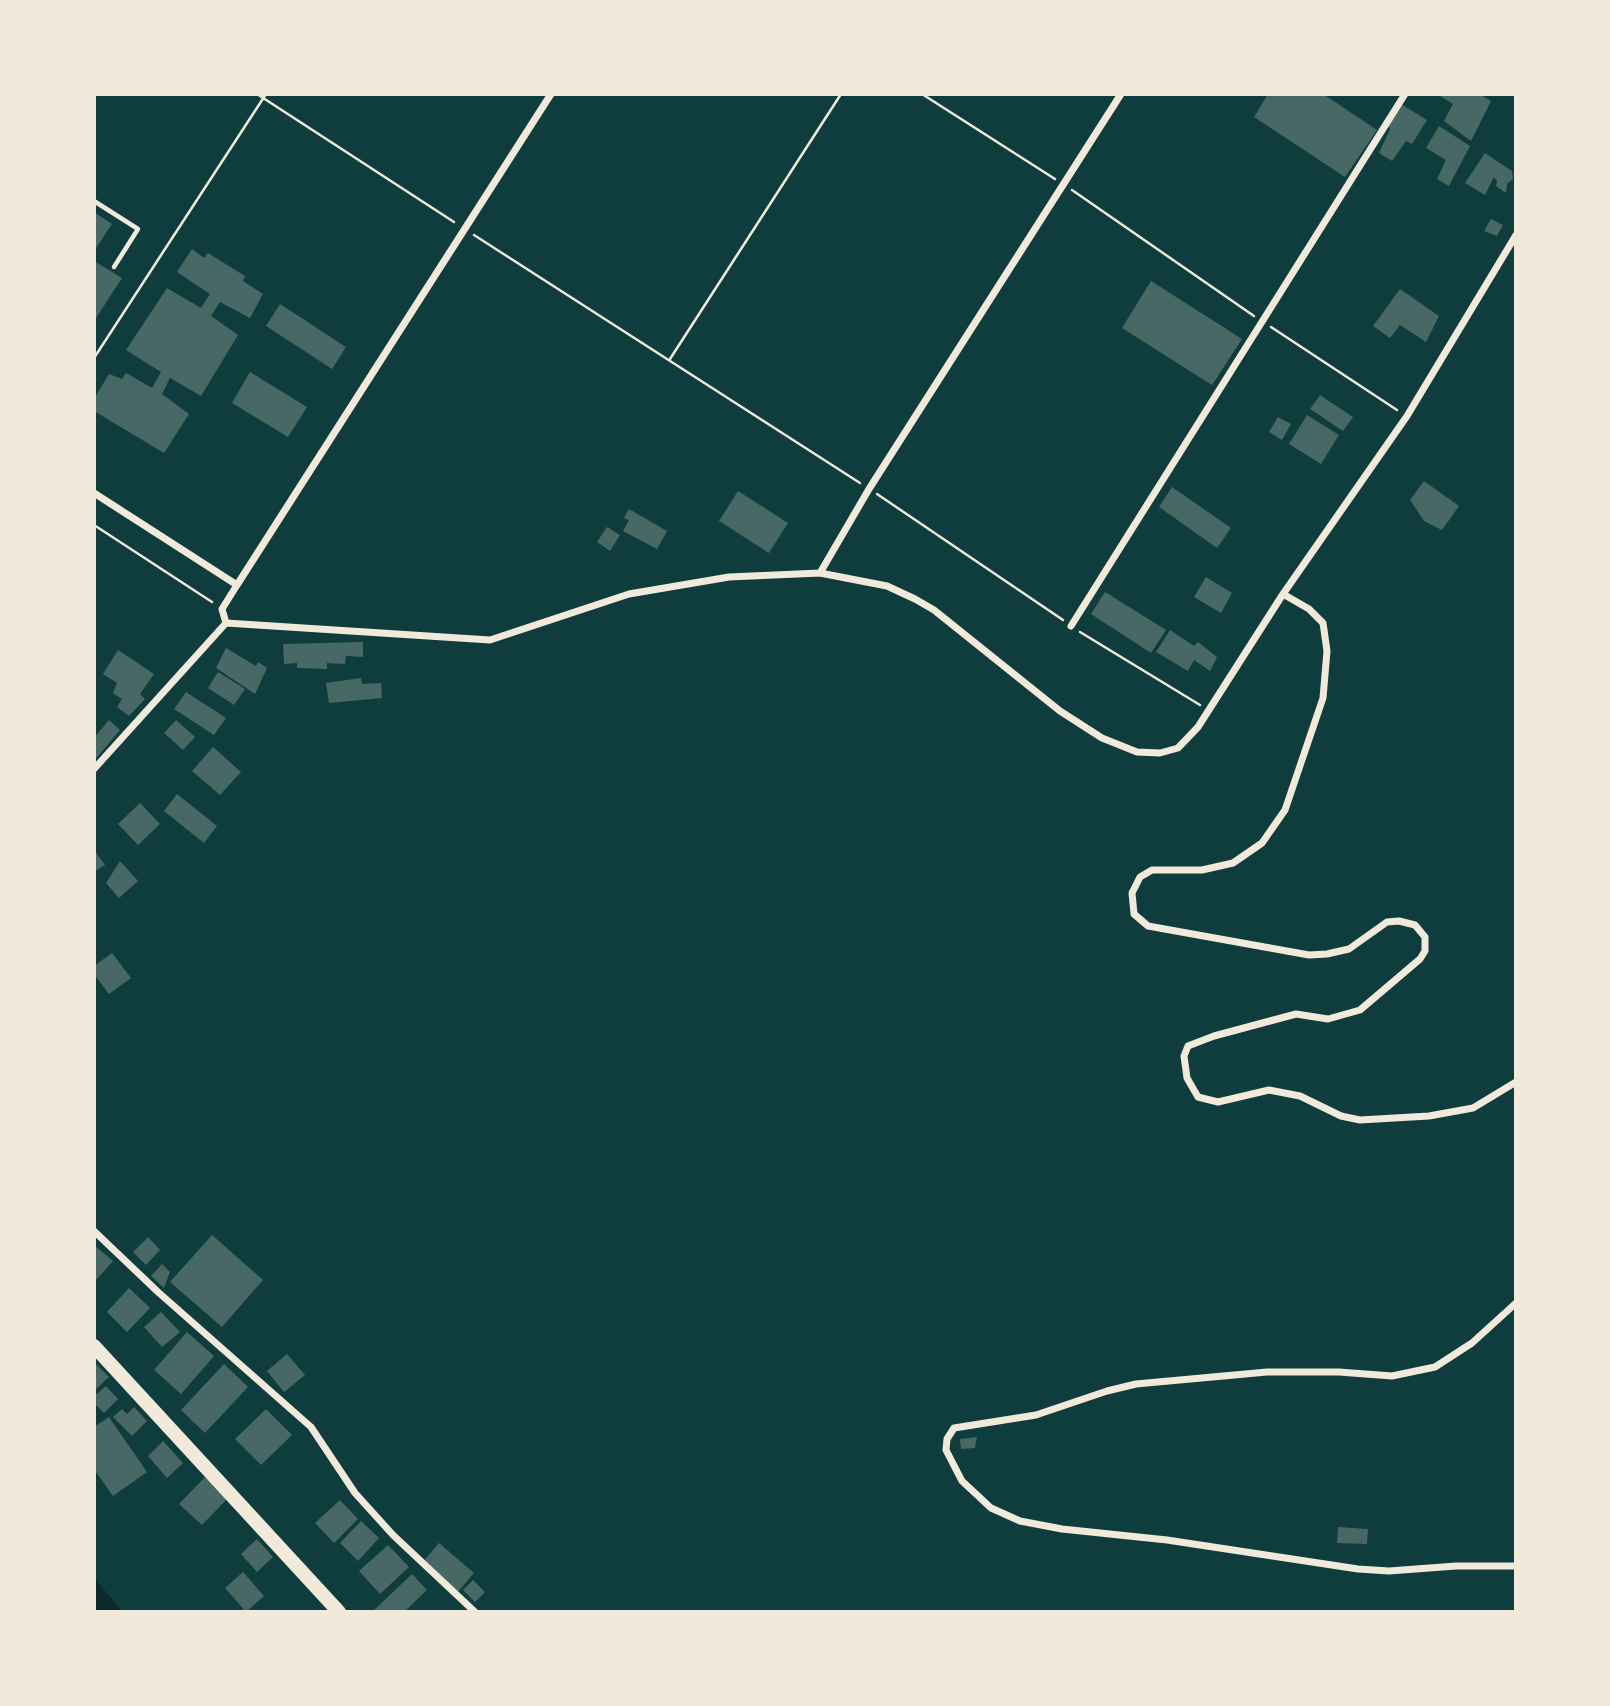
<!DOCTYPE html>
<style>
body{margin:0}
#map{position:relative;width:1610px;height:1706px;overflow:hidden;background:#0f3d3e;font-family:Raleway,sans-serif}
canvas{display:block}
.frame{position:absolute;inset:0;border:96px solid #f1e9da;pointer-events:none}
</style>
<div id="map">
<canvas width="1610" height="1706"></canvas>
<div class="frame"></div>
</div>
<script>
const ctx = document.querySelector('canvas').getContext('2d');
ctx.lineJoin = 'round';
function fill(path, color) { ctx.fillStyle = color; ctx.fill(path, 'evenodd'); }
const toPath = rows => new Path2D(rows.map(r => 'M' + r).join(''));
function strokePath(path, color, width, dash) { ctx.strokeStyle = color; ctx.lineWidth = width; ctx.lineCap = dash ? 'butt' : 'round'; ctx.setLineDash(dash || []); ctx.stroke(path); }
const water = toPath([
 [95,1579,122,1611,95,1611]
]);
const building = toPath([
 [1268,94,1323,94,1377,130,1345,177,1254,117],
 [1437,94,1479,94,1491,101,1471,141,1444,121,1453,104],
 [1401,104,1427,120,1412,144,1406,141,1392,161,1379,153,1390,129,1388,126],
 [1439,126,1470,146,1449,186,1437,179,1446,160,1426,148],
 [1485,153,1512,171,1513,179,1507,184,1506,193,1496,186,1497,181,1494,177,1485,195,1465,183],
 [94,212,112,224,94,251],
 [1491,219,1503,225,1497,236,1484,231],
 [192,249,204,258,208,253,245,276,243,281,263,294,250,318,220,302,211,316,238,335,201,396,170,378,162,394,189,414,164,453,94,411,94,399,109,374,122,379,126,373,152,388,161,372,126,350,167,288,201,308,210,294,177,272],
 [94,261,122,278,94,321],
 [1151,281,1242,339,1212,385,1122,328],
 [1400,289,1439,316,1426,342,1400,325,1390,338,1373,326],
 [280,304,346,347,332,369,266,326],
 [250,372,307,407,288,437,232,403],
 [1320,395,1353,417,1343,431,1310,409],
 [1307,415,1339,435,1321,464,1289,444],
 [1278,417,1291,424,1282,440,1269,432],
 [1424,481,1459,506,1442,530,1424,521,1410,500],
 [1172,487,1231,528,1217,548,1159,507],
 [738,491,788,523,769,553,719,521],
 [629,509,667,531,657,549,623,531,629,520,624,518],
 [607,527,620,535,610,551,597,542],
 [1206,577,1232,593,1221,613,1194,597],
 [1105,592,1166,630,1151,653,1091,614],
 [1170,630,1194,646,1198,642,1217,657,1210,671,1194,660,1188,671,1156,652],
 [363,642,363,657,346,656,345,664,327,663,327,669,297,668,297,663,284,664,283,644],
 [226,648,256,666,258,662,267,668,255,694,216,668],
 [118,650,154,674,140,694,145,699,129,716,117,707,122,699,113,693,117,683,103,674],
 [218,672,245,689,234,705,208,688],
 [361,678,362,684,381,683,382,698,329,703,326,683],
 [186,692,226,718,214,735,174,709],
 [109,720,120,730,94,761,94,738],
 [176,720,195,737,183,750,164,733],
 [213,747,241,772,220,795,192,771],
 [177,794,217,826,204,843,164,811],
 [140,803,160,824,138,845,118,824],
 [94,850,105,865,94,872],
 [120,861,138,881,119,898,106,883],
 [112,953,131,978,109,994,94,974,94,966],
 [212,1235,263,1280,222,1327,170,1282],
 [148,1237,160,1250,146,1265,133,1252],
 [94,1245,113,1261,96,1280,94,1278],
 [162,1264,170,1272,164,1288,151,1276],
 [129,1288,150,1308,127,1332,107,1312],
 [161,1312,180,1332,162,1347,144,1327],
 [187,1332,214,1356,181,1394,154,1370],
 [287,1354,305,1375,284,1392,267,1371],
 [94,1362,109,1377,94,1391],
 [224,1364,248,1387,205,1433,181,1410],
 [106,1386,118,1399,104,1413,94,1403,94,1396],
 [134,1407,147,1421,132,1436,113,1417,122,1409,127,1414],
 [266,1409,292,1435,261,1465,235,1439],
 [109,1417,147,1472,113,1496,94,1469,94,1427],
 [977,1437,975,1448,961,1449,960,1439],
 [163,1441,183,1463,167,1478,148,1456],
 [205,1477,228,1498,202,1525,179,1504],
 [340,1500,358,1519,334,1543,315,1523],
 [361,1521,379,1538,358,1561,340,1543],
 [1338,1527,1368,1529,1367,1544,1337,1543],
 [257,1539,273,1557,257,1572,241,1554],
 [439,1543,474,1573,457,1593,422,1563],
 [388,1545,409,1567,380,1594,359,1571],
 [243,1572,264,1596,246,1612,225,1588],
 [412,1574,427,1590,404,1612,372,1612],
 [473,1580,485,1592,475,1602,463,1590]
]);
const path = toPath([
 [257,94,454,222],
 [922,94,1055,179],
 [1072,190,1254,316],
 [474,235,860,483],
 [1271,327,1397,410],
 [94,358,266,94],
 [670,359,841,94],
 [877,494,1063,620],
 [94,525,212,602],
 [1080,632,1200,705]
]);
const service = toPath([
 [94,201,138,229,114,267]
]);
const minor = toPath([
 [94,493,237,585,222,609,226,623],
 [820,573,869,489,1121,94],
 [237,585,551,94],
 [1283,594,1309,609,1323,623,1327,651,1323,698,1285,810,1262,843,1233,863,1202,870,1152,870,1140,877,1132,893,1134,914,1148,926,1309,955,1327,954,1349,949,1387,922,1399,921,1415,925,1425,937,1425,951,1420,959,1360,1010,1328,1019,1296,1014,1214,1036,1188,1046,1184,1056,1187,1078,1198,1097,1218,1102,1269,1090,1300,1096,1341,1116,1360,1120,1429,1116,1473,1108,1516,1082],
 [226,623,490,640,629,594,729,577,820,573,887,586,915,599,934,610,1060,711,1102,738,1137,752,1160,753,1178,748,1198,727,1283,594,1407,416,1516,235],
 [1071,626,1405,94],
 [94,769,226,623],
 [94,1231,158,1292,311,1427,355,1493,393,1535,475,1612],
 [1516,1303,1472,1343,1435,1367,1392,1376,1339,1372,1267,1372,1136,1384,1107,1391,1036,1415,954,1428,947,1439,946,1450,962,1481,991,1508,1020,1521,1062,1529,1167,1540,1358,1569,1389,1571,1456,1566,1516,1566]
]);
const trunk = toPath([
 [94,1346,339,1612]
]);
fill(water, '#0a2a2b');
fill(building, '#486865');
strokePath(path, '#f1e9da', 2.5);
strokePath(service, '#f1e9da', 4.5);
strokePath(minor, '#f1e9da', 7);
strokePath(trunk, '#f1e9da', 14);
</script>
